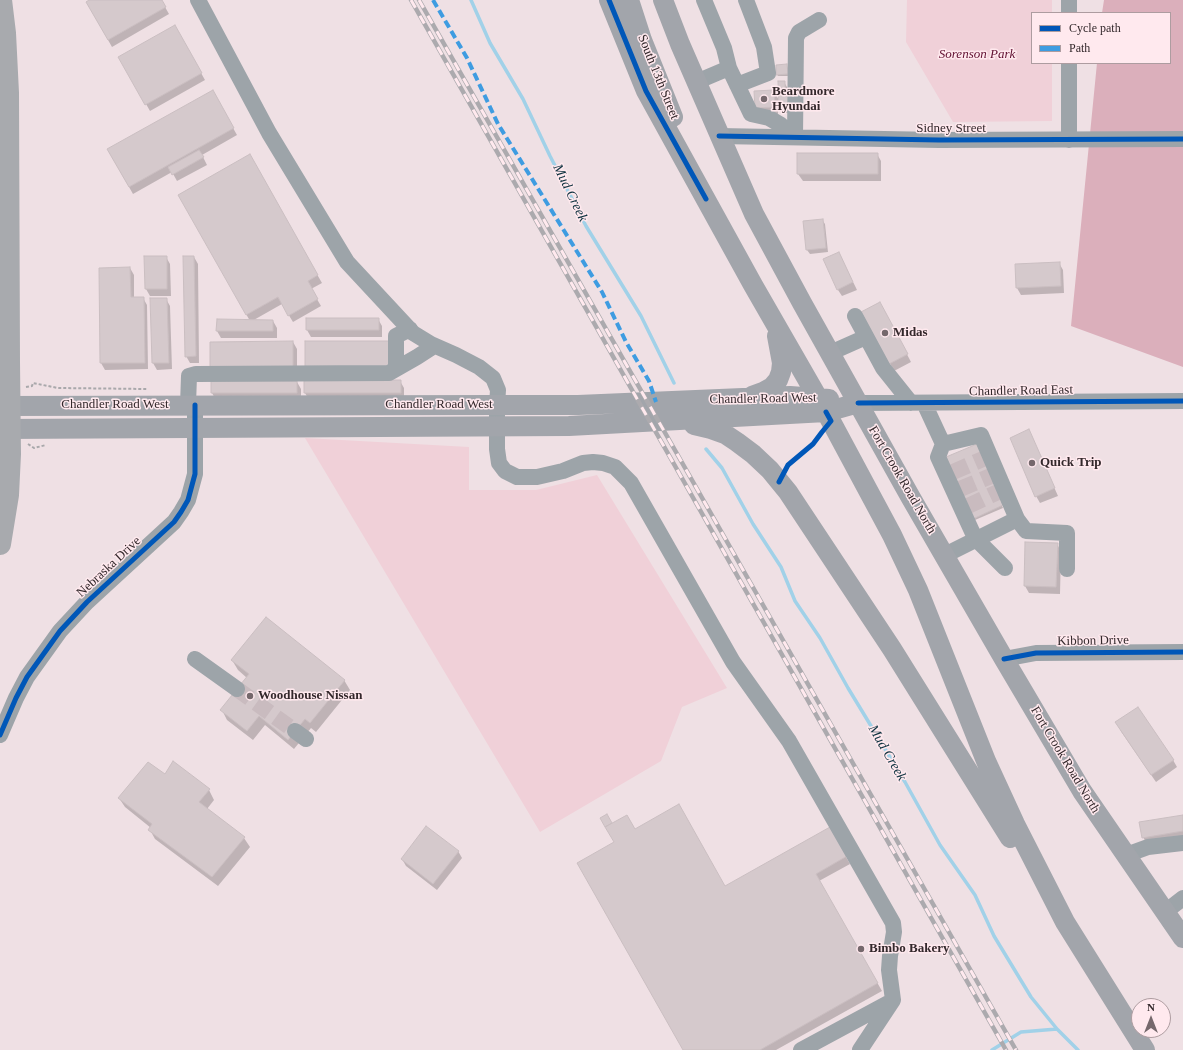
<!DOCTYPE html>
<style>
body{margin:0}
#map{position:relative;width:1183px;height:1050px;overflow:hidden;background:#efe0e4;font-family:Georgia,serif}
canvas{display:block}
.legend{position:absolute;left:1031px;top:12px;width:140px;height:52px;box-sizing:border-box;background:#ffe9ee;border:1px solid #ad9ca0;margin:0;padding:5px 7px;list-style:none;font-size:12px;color:#33282b}
.legend li{display:flex;align-items:center;gap:8px;height:20px}
.legend b{width:20px;border:1px solid #ad9ca0}
.north{position:absolute;left:1131px;top:998px;width:40px;height:40px;box-sizing:border-box;background:#ffe9ee;border:1px solid #ad9ca0;border-radius:50%;rotate:0deg;font-size:11px;font-weight:700;line-height:16px;text-align:center;color:#33282b}
.north::after{content:'';display:block;margin:auto;width:14px;height:18px;background:#75686c;clip-path:polygon(50% 0,100% 100%,50% 72%,0 100%)}
</style>
<div id="map">
<canvas width="1183" height="1050"></canvas>
<ul class="legend">
<li><b style="height:5px;background:#0057b8"></b>Cycle path</li>
<li><b style="height:5px;background:#3e9ce1"></b>Path</li>
</ul>
<div class="north">N</div>
</div>
<script>
const ctx = document.querySelector('canvas').getContext('2d');
ctx.lineJoin = 'round';
function fill(path, color) { ctx.fillStyle = color; ctx.fill(path, 'evenodd'); }
const toPath = rows => new Path2D(rows.map(r => 'M' + r).join(''));
function strokePath(path, color, width, dash) { ctx.strokeStyle = color; ctx.lineWidth = width; ctx.lineCap = dash ? 'butt' : 'round'; ctx.setLineDash(dash || []); ctx.stroke(path); }
function drawText(font, color, halo, rows, align = 'center') {
  ctx.font = font + ' Georgia,serif'; ctx.lineWidth = 3; ctx.setLineDash([]); ctx.textBaseline = 'middle'; ctx.strokeStyle = halo; ctx.fillStyle = color; for (const [text, x, y, turn = 0] of rows) {
    ctx.save(); ctx.translate(x, y); ctx.rotate((+turn || 0) * Math.PI / 180); ctx.textAlign = isNaN(turn) ? turn : align; if (halo) ctx.strokeText(text, 0, 0); ctx.fillText(text, 0, 0); ctx.restore();
  }
}
const green = toPath([
 [907,0,1052,0,1052,13,1032,13,1032,63,1052,63,1052,121,953,122,906,42],
 [305,438,469,447,469,490,536,490,597,475,727,688,682,707,661,761,540,832]
]);
const forest = toPath([
 [1104,0,1183,0,1183,367,1071,326,1097,63,1170,63,1170,13,1102,13]
]);
const shadow = toPath([
 [91,0,161,0,169,14,112,47,87,3],
 [175,27,205,80,150,111,120,58],
 [787,65,788,76,778,76,777,74],
 [784,82,787,87,792,113,782,113,778,105,778,114,760,114,756,107,774,91,780,102],
 [212,91,237,135,202,155,207,165,177,181,172,172,133,194,108,150],
 [877,154,881,161,881,181,803,181,798,174],
 [249,156,322,283,311,289,321,306,293,322,282,304,252,321,273,321,277,328,277,338,221,338,217,331,250,321,179,195],
 [822,220,825,224,828,252,810,254,807,250],
 [839,253,857,290,842,296,838,290],
 [166,257,170,264,171,296,150,296,146,289],
 [194,257,198,264,199,363,190,363,186,356],
 [1059,263,1063,270,1064,293,1021,295,1017,288,1016,265],
 [130,268,134,275,134,298,143,298,147,305,148,369,105,370,101,363,100,269],
 [166,299,170,306,172,369,157,370,153,363],
 [884,310,911,362,894,371,862,313],
 [378,319,382,326,382,337,311,337,307,330],
 [293,342,297,349,297,374,215,375],
 [400,381,404,388,404,399,309,400,305,393],
 [297,382,301,389,301,400,216,400,212,393],
 [1029,431,1058,496,1040,503,1036,496],
 [976,445,1003,508,975,520,974,518],
 [1026,544,1057,544,1061,551,1060,594,1029,593,1025,586],
 [232,660,344,680,350,690,316,732,311,728,294,749,265,725,253,740,227,720,222,710,247,678,238,670],
 [1120,730,1173,760,1177,767,1156,782],
 [209,790,214,800,207,809,244,838,250,847,218,886,155,839,150,830,151,828,125,807,119,798],
 [607,816,612,825,634,830,725,887,830,829,850,864,819,881,882,991,776,1050,684,1050,615,842,602,819],
 [1183,816,1183,838,1147,844,1143,837],
 [458,851,462,858,437,890,406,866,402,859]
]);
const stream = toPath([
 [471,0,490,43,523,99,550,156,586,226,641,316,674,383],
 [706,449,722,468,753,524,781,567,795,601,820,638,848,688,905,782,940,845,975,895,994,936,1031,997,1057,1029,1078,1050],
 [992,1050,1021,1032,1057,1029]
]);
const building = toPath([
 [89,0,162,0,166,7,108,40,86,2,89,0],
 [175,25,202,73,145,105,118,57,175,25],
 [787,64,788,74,776,75,776,65,787,64],
 [778,81,785,81,785,89,789,89,790,109,779,109,778,81],
 [213,90,234,128,129,187,107,149,213,90],
 [774,90,775,107,755,108,754,91,774,90],
 [199,150,204,157,172,175,168,167,199,150],
 [797,153,878,153,878,174,797,174,797,153],
 [250,154,318,275,308,281,318,299,288,316,278,297,246,315,178,195,250,154],
 [823,219,826,248,806,250,803,221,823,219],
 [839,252,853,282,837,290,823,259,839,252],
 [144,256,167,256,167,289,145,289,144,256],
 [183,256,194,256,196,356,185,357,183,256],
 [1060,262,1061,286,1016,288,1015,264,1060,262],
 [130,267,131,297,144,297,145,363,100,363,99,268,130,267],
 [150,298,167,298,169,363,152,363,150,298],
 [880,302,908,354,889,364,861,312,880,302],
 [306,318,379,318,379,330,306,330,306,318],
 [217,319,273,320,273,331,216,331,217,319],
 [293,341,293,368,210,368,210,342,293,341],
 [305,341,392,341,392,368,305,367,305,341],
 [304,380,401,380,401,393,304,393,304,380],
 [211,381,297,381,297,393,211,393,211,381],
 [1029,429,1055,488,1035,497,1010,438,1029,429],
 [977,444,1003,505,973,519,946,457,977,444],
 [1025,542,1058,543,1056,587,1024,586,1025,542],
 [266,617,345,680,310,723,305,719,288,740,259,716,247,731,220,710,249,674,231,660,266,617],
 [1138,707,1174,760,1151,775,1115,722,1138,707],
 [173,761,210,789,199,802,245,837,212,877,148,830,152,824,118,798,148,762,165,774,173,761],
 [679,804,725,886,830,827,847,856,816,874,878,983,760,1050,683,1050,577,863,614,842,605,827,627,815,635,829,679,804],
 [607,814,612,823,605,827,600,818,607,814],
 [1183,815,1183,831,1142,838,1139,822,1183,815],
 [426,826,459,851,433,884,401,859,426,826]
]);
const minorTunnel = toPath([
 [953,472,983,459],
 [960,489,991,476],
 [968,506,998,492],
 [237,689,295,731]
]);
const path = toPath([
 [26,387,32,386,33,383,58,388,147,389],
 [28,444,34,448,46,445]
]);
const minor = toPath([
 [198,0,269,133,347,262,413,333,431,344,456,355,479,367,493,378,498,390,497,405,497,449,499,463,505,471,517,477,537,477,563,471,583,463,593,462,603,463,615,467,631,483,733,662,789,741,893,923,894,932,890,956,889,970,893,1000,860,1050],
 [704,0,724,48,729,68],
 [1069,0,1069,13],
 [1069,63,1069,140],
 [696,82,729,68,751,114,769,118,781,125,784,137],
 [737,85,768,73,764,47,746,0],
 [719,136,939,140,1183,139],
 [795,137,796,38,799,32,819,20],
 [855,316,883,368,911,403],
 [830,353,866,337],
 [396,369,396,336,410,329],
 [858,403,1183,401],
 [924,403,943,444,981,435,1017,519,945,555],
 [188,405,189,376,196,374,389,373,417,357,434,346],
 [943,444,938,457,975,538,1005,568],
 [1017,519,1026,531,1067,533,1067,569],
 [195,659,237,689],
 [1004,659,1036,653,1183,652],
 [295,731,306,739],
 [0,735,16,698,27,677,60,631,87,602,174,522,181,512,188,500,195,474,195,405],
 [1126,855,1148,847,1183,843],
 [1165,912,1183,898],
 [801,1050,892,1001]
]);
const major = toPath([
 [609,0,646,91,753,285,826,412,892,535,918,590,986,761,1015,824,1065,922,1145,1050],
 [629,0,642,40,673,117],
 [663,0,680,44,754,214,802,303,911,498,1004,659,1082,791,1183,938],
 [752,396,763,392,772,387,778,380,781,372,782,363,777,336],
 [0,406,497,405,578,405,790,396,829,399],
 [694,425,711,429,725,434,737,442,753,454,770,470,788,492,892,649,1010,838],
 [0,429,569,426,826,412,858,403]
]);
const highway = toPath([
 [0,544,8,495,10,454,9,362,8,93,5,33,1,0]
]);
const rail = toPath([
 [411,0,1006,1050],
 [419,0,1016,1050]
]);
const quiet = toPath([
 [433,0,467,58,498,124,602,292,626,342,649,381,656,402]
]);
const cycleway = toPath([
 [609,0,646,91,706,199],
 [719,136,939,140,1183,139],
 [858,403,1183,401],
 [779,482,788,465,813,444,822,432,831,421,826,412],
 [1004,659,1036,653,1183,652],
 [0,735,16,698,27,677,60,631,87,602,174,522,181,512,188,500,195,474,195,405]
]);
const markers = [
 [764,99,4,"#75686c"],
 [885,333,4,"#75686c"],
 [1032,463,4,"#75686c"],
 [250,696,4,"#75686c"],
 [861,949,4,"#75686c"]
];
const parkNames = [
 ["Sorenson Park",977,55]
];
const streetNames = [
 ["South 13th Street",658,77,68],
 ["Sidney Street",951,129],
 ["Chandler Road East",1021,391,-1],
 ["Chandler Road West",763,399,-1],
 ["Chandler Road West",115,405],
 ["Chandler Road West",439,405],
 ["Fort Crook Road North",902,480,60],
 ["Nebraska Drive",109,567,-43],
 ["Kibbon Drive",1093,641,-1],
 ["Fort Crook Road North",1065,760,59]
];
const poiNames = [
 ["Beardmore",772,92],
 ["Hyundai",772,107],
 ["Midas",893,333],
 ["Quick Trip",1040,463],
 ["Woodhouse Nissan",258,696],
 ["Bimbo Bakery",869,949]
];
const waterNames = [
 ["Mud Creek",570,193,64],
 ["Mud Creek",887,753,60]
];
fill(green, '#f0d0d8');
fill(forest, '#dbafbb');
fill(shadow, '#0003');
strokePath(stream, '#a1d1e8', 3.5);
fill(building, '#d5c9cc');
strokePath(building, '#cabec1', 1);
strokePath(minorTunnel, '#c9bbbf', 16, [16, 8]);
strokePath(path, '#a9a8ab', 2, [3, 2]);
strokePath(minor, '#9da4a9', 16);
strokePath(major, '#a2a5ab', 20);
strokePath(highway, '#a8aaae', 22);
strokePath(rail, '#acaaae', 4.5);
strokePath(rail, '#ffe9ee', 3, [9]);
strokePath(quiet, '#3e9ce1', 4, [8, 4]);
strokePath(cycleway, '#0057b8', 5);
for (const [x, y, r, color] of markers) { const dot = new Path2D(); dot.arc(x, y, r, 0, 2 * Math.PI); ctx.fillStyle = color; ctx.fill(dot); strokePath(dot, '#ffe9ee', 1.5); }
drawText('italic 13px', '#5f0d2f', '#ffe9ee', parkNames);
drawText('13px', '#33282b', '#ffe9ee', streetNames);
drawText('bold 13px', '#33282b', '#ffe9ee', poiNames, 'left');
drawText('italic 14px', '#0d313e', '#ffe9ee', waterNames);
</script>
